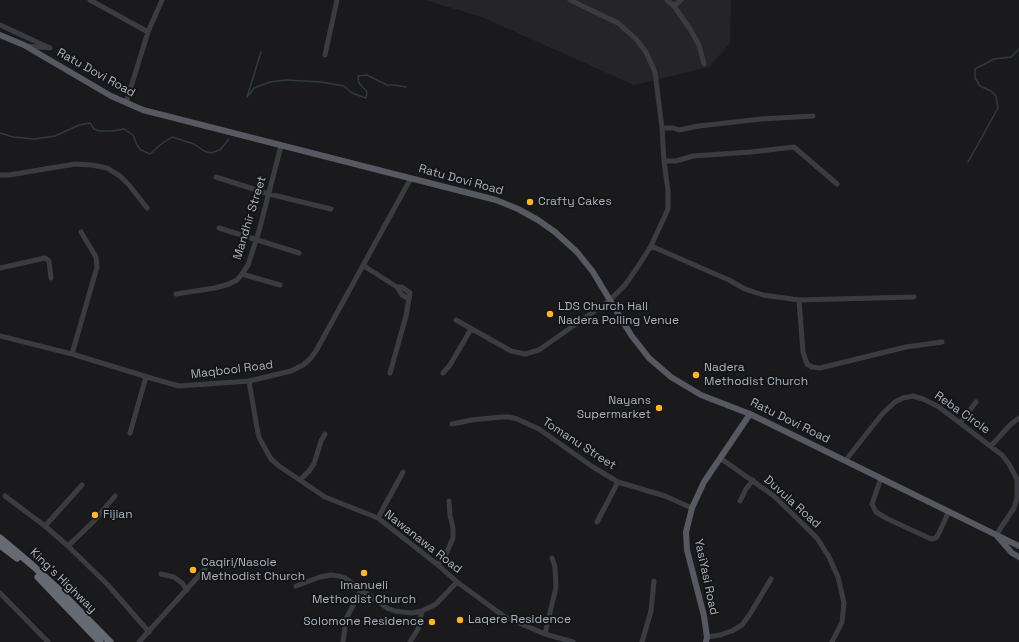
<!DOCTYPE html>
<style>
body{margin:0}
canvas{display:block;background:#1a1a1c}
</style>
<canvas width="1019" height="642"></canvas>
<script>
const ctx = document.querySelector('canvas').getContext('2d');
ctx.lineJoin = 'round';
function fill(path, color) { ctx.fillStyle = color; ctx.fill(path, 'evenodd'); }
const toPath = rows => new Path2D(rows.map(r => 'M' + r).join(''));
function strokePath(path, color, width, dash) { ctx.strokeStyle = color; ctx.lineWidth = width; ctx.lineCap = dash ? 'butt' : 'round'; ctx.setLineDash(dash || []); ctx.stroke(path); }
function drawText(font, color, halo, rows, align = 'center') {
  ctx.font = font + ' "Space Grotesk",sans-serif'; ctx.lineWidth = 4; ctx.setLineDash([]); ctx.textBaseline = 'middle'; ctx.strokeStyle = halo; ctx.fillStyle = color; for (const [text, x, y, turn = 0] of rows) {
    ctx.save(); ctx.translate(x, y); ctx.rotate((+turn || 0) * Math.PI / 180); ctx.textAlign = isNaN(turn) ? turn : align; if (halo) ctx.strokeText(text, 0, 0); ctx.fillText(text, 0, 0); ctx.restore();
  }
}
const built = toPath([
 [425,0,731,0,730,43,709,67,634,85,482,17]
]);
const stream = toPath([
 [261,52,247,97,254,88,270,82,286,80,321,82,344,86,352,93,366,98,367,92,359,83,358,76,367,75,387,85,394,85,406,87],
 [0,133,13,137,35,139,55,136,79,125,90,123,94,129,100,131,112,131,124,129,133,135,137,145,141,150,150,154,160,145,172,137,194,144,204,151,211,153,220,150,229,139],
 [968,162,998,108,996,96,991,91,980,86,975,78,975,69,994,59,1011,57,1019,49]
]);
const minor = toPath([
 [90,0,148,32],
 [667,0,674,6,690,29,699,45,704,64],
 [674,6,681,0],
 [0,25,50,48,26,46],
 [325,55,337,0],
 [126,103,148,32,162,0],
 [662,128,673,128,679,130,699,126,761,119,813,116],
 [664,161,676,161,693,156,751,152,794,147,837,184],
 [0,175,9,175,75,164,92,165,107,168,120,176,129,185,147,208],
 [216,177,269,194,331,209],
 [219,228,299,253],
 [651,246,729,280,745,289,763,295,799,300,914,297],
 [364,266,397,287,402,287,410,293,406,316,390,373],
 [0,268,45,258,49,261,51,278],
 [242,274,280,285],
 [397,287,402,295,409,299],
 [176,294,215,288,229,284,237,280,242,274,248,265,259,231,281,146],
 [799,300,803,352,807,364,812,367,820,368,906,347,942,342],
 [456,320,511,351,525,354,539,350,610,300,625,285,637,268,651,246,668,209,668,191,664,161,662,128,655,72,646,52,636,39,618,23,570,0],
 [0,336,72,354,154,379,179,386,249,381,291,371,303,365,310,359,316,351,411,178],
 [72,354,97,267,96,257,81,232],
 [443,373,450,365,471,329],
 [249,381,257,428,259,437,262,443,271,459,279,466,325,497,378,518,438,565,457,582,505,617,545,634,573,642],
 [960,423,976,402],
 [452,424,472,420,501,417,509,417,517,419,539,429,593,467,618,482,665,496,692,508],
 [130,433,146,377],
 [991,446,1011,424,1019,418],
 [720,458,774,496,817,538,829,557,838,577,844,603,842,622,832,642],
 [845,461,883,413,895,402,903,398,913,396,923,399,939,407,1002,455,1009,464,1017,479,1017,498,1014,508,996,535],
 [881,478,872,504,876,512,888,519,931,539,936,538,939,533,949,511],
 [300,480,309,471,314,464,321,441,325,434],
 [5,496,45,526,68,546,108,585,149,632],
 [740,501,746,489,753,480],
 [378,518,403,472],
 [597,522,618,482],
 [45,526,82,485],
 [68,546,94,521,115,496],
 [438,565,446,554,453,538,453,528,450,515,449,501],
 [161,574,174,577,182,583,187,590],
 [296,586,320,577,331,575,339,576,345,578,387,608,395,611,412,613,422,611,436,604,457,582],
 [0,593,48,642],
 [545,634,556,587,555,567,552,558],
 [707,637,720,635,732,631,742,625,750,614,771,579],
 [139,642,205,569],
 [343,642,346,619,361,590],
 [410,642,418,629,422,611],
 [642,642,651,611,654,581]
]);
const major = toPath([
 [0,35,24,45,111,96,143,110,496,200,518,209,538,220,555,232,577,252,593,272,631,335,649,358,671,377,701,395,750,414,1019,546],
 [997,536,1012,553,1019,557],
 [706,642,707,637,704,616,687,550,686,532,692,508,704,482,750,414]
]);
const highway = toPath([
 [0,538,32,565,56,587,110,642],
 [0,545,17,558],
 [38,577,100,642]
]);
const markers = [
 [530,202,4,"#ffb52f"],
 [550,314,4,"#ffb52f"],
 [696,375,4,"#ffb52f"],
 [659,408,4,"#ffb52f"],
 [95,515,4,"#ffb52f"],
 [193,570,4,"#ffb52f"],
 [364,573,4,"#ffb52f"],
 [460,620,4,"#ffb52f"],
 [432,622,4,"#ffb52f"]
];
const streetNames = [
 ["Ratu Dovi Road",96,73,29],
 ["Ratu Dovi Road",461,180,15],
 ["Mandhir Street",250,218,-73],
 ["Maqbool Road",232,370,-7],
 ["Reba Circle",962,413,35],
 ["Ratu Dovi Road",790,421,26],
 ["Tomanu Street",579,444,33],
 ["Duvula Road",792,502,42],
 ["Nawanawa Road",423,542,38],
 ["YasiYasi Road",706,577,78],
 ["King's Highway",63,581,44]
];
const poiNames = [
 ["Crafty Cakes",538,202],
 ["LDS Church Hall",558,307],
 ["Nadera Polling Venue",558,321],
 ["Nadera",704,368],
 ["Methodist Church",704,382],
 ["Nayans",651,401,"right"],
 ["Supermarket",651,415,"right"],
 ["Fijian",103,515],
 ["Caqiri/Nasole",201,563],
 ["Methodist Church",201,577],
 ["Imanueli",364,586,"center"],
 ["Methodist Church",364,600,"center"],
 ["Laqere Residence",468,620],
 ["Solomone Residence",424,622,"right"]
];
fill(built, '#252529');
strokePath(stream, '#2e3a42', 1.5);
strokePath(minor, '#3a3c42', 5);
strokePath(major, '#565961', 6);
strokePath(highway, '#666a73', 7);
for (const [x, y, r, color] of markers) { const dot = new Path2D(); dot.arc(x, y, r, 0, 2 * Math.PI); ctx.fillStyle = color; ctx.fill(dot); strokePath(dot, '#141517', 1.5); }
drawText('12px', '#abb1bd', '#141517', streetNames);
drawText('12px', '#abb1bd', '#141517', poiNames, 'left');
</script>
